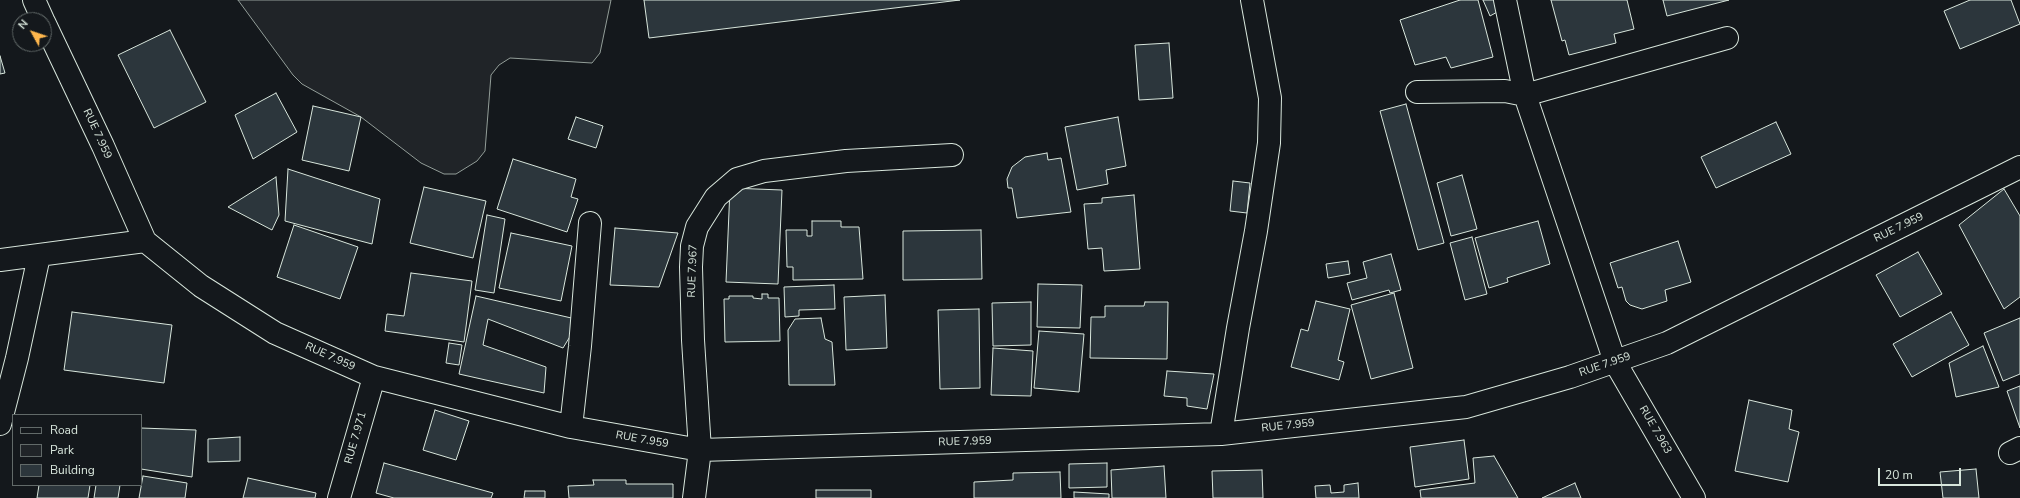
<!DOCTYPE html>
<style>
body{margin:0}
#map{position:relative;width:2020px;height:498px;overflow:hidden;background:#14181c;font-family:"Nunito Sans",sans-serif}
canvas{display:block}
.legend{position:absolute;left:12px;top:414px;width:130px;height:72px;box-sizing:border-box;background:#14181c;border:1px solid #626a69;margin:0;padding:5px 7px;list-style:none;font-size:12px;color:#d8e6dc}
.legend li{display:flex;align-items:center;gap:8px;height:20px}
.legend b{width:20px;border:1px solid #626a69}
.north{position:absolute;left:12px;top:12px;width:40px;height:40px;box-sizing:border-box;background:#14181c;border:1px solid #626a69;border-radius:50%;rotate:310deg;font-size:11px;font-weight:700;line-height:16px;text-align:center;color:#d8e6dc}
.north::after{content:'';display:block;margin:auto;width:14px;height:18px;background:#ffb74d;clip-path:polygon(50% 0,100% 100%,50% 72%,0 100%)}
.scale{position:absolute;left:1878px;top:468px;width:83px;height:18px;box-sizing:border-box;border:2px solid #d8e6dc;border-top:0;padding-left:5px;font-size:12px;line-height:14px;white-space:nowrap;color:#d8e6dc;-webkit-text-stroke:3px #14181c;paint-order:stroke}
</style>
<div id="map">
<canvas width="2020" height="498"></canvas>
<ul class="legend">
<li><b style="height:5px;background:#14181c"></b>Road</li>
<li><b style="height:11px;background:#202428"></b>Park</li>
<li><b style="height:11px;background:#2c363c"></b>Building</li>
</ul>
<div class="north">N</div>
<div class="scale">20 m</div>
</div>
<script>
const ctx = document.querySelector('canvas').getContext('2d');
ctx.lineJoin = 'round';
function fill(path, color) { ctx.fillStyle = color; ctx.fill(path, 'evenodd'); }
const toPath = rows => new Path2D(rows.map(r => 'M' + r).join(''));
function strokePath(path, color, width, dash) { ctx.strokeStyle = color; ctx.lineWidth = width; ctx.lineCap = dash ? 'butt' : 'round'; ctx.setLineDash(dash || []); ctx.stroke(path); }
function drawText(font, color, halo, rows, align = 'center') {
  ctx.font = font + ' "Nunito Sans",sans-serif'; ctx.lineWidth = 3; ctx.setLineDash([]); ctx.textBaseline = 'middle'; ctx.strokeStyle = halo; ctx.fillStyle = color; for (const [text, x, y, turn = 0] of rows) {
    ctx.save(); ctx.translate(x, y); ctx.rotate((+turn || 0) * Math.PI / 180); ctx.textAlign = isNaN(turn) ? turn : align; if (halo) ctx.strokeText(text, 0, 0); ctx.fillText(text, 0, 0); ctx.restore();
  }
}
const green = toPath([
 [238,0,611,0,600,53,592,63,510,58,499,65,491,75,485,151,477,161,456,174,444,174,421,163,361,117,302,84,293,75,238,0]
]);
const building = toPath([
 [644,0,960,0,649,38,644,0],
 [1460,0,1478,0,1493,57,1451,68,1446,57,1415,65,1400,20,1460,0],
 [1483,0,1494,0,1499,11,1490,16,1483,0],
 [1551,0,1627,0,1634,29,1614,34,1616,43,1569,55,1565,40,1562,41,1551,0],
 [1663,0,1729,0,1667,16,1663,0],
 [1970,0,2011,0,2020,24,1960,49,1944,11,1970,0],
 [170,30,206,102,154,128,118,55,170,30],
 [1169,43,1173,98,1139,100,1135,45,1169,43],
 [0,56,5,73,0,74,0,56],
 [276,93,297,132,253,159,235,115,276,93],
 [1406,104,1444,243,1418,250,1380,111,1406,104],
 [313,106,361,117,349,171,302,160,313,106],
 [576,117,603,126,596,148,568,139,576,117],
 [1118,117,1126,166,1106,170,1108,184,1077,190,1065,127,1118,117],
 [1776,122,1791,154,1716,188,1701,157,1776,122],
 [1047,153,1048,160,1061,158,1071,212,1017,218,1012,188,1008,188,1007,179,1012,167,1025,157,1047,153],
 [513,159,576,179,571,197,578,199,567,232,497,209,513,159],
 [288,169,380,199,372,244,285,221,288,169],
 [1462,175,1477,229,1451,236,1437,183,1462,175],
 [276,177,279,215,272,230,228,207,276,177],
 [1233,181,1250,183,1247,213,1230,211,1233,181],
 [424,187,486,201,473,258,410,243,424,187],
 [730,188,782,190,778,284,726,282,730,188],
 [2004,189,2020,216,2020,297,2004,309,1959,225,2004,189],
 [1134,195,1140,269,1104,271,1102,248,1088,249,1084,204,1102,203,1102,198,1134,195],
 [487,215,505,219,494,293,475,290,487,215],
 [812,221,841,221,841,227,859,227,863,279,793,280,793,267,787,267,786,230,807,230,807,236,812,236,812,221],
 [1538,221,1550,264,1507,278,1508,282,1489,288,1475,238,1538,221],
 [294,225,358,247,340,299,277,277,294,225],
 [615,228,678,233,659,287,610,285,615,228],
 [981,230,982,279,903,280,903,231,981,230],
 [511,233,572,246,561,301,499,288,511,233],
 [1472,237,1487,294,1465,300,1450,243,1472,237],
 [1678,241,1691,282,1665,290,1667,301,1642,309,1630,305,1626,301,1622,287,1618,288,1610,263,1678,241],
 [1918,252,1942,294,1900,317,1876,275,1918,252],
 [1391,254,1401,290,1390,293,1389,290,1352,300,1347,283,1367,278,1363,262,1391,254],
 [1348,261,1350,274,1328,278,1326,264,1348,261],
 [411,273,472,281,464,342,385,331,387,314,404,316,411,273],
 [1038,284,1082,285,1080,328,1037,327,1038,284],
 [834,285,835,309,799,310,799,316,785,317,784,287,834,285],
 [1394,293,1413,368,1371,379,1351,305,1394,293],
 [762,294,768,294,768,298,779,298,780,341,725,342,724,299,729,299,729,296,753,296,753,298,762,299,762,294],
 [885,295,887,348,846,350,844,297,885,295],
 [476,296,580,320,563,348,488,319,483,345,546,367,544,393,459,374,476,296],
 [1316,301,1350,309,1338,360,1344,362,1339,380,1291,367,1301,329,1308,331,1316,301],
 [1031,302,1031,345,993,346,992,303,1031,302],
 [1145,302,1168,302,1167,359,1090,358,1091,317,1105,317,1105,306,1144,306,1145,302],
 [979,309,980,388,940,389,938,310,979,309],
 [72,312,172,325,164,383,64,370,72,312],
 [1951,312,1969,345,1912,377,1893,344,1951,312],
 [821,318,825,339,832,342,835,385,789,385,788,330,795,319,821,318],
 [2020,318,2020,374,2003,381,1984,333,2020,318],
 [1039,331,1084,334,1079,392,1034,388,1039,331],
 [449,343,462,345,459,365,446,363,449,343],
 [1983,346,1999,387,1956,397,1949,363,1983,346],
 [993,348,1033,351,1031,396,991,395,993,348],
 [1167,371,1214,374,1207,409,1187,406,1187,398,1164,396,1167,371],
 [2020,386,2020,428,2007,391,2020,386],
 [1749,400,1792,410,1789,429,1799,432,1788,482,1735,471,1749,400],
 [435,410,469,421,456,460,423,450,435,410],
 [141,428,196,430,192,477,141,469,141,428],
 [240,437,240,461,208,462,208,439,240,437],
 [1464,440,1469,479,1415,487,1410,447,1464,440],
 [1494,456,1518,498,1421,498,1420,490,1475,483,1473,458,1494,456],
 [384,463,493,493,491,498,394,498,376,493,384,463],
 [1107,463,1107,487,1069,488,1069,464,1107,463],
 [1164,466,1166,498,1112,498,1111,470,1164,466],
 [1976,469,1979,498,1943,498,1940,472,1976,469],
 [1262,470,1263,498,1213,498,1212,471,1262,470],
 [1060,472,1061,498,974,498,974,482,1013,480,1013,473,1060,472],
 [143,476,187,483,185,498,139,498,143,476],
 [248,478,316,493,315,498,243,498,248,478],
 [593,480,626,480,626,484,673,484,673,498,569,498,568,486,594,485,593,480],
 [1358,483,1359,498,1316,498,1315,486,1330,485,1331,493,1344,492,1344,485,1358,483],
 [1575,483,1581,498,1542,498,1575,483],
 [39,485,90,485,88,498,37,498,39,485],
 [96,485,120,485,118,498,94,498,96,485],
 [816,490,871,490,871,498,816,498,816,490],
 [525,491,545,491,545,498,524,498,525,491],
 [1074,492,1109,494,1109,498,1074,498,1074,492]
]);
const minor = toPath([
 [34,0,43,20],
 [1505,0,1525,95,1727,38],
 [44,22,103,146,145,241,201,286,275,333,374,377,571,427,700,450,1221,434,1466,407,1570,377,1667,343,2020,167],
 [1417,92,1505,91,1525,95,1615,362,1694,498],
 [0,260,145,241],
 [0,424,17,358,39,256],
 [571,427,580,346,590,223],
 [1221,434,1238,328,1256,231,1269,143,1270,98,1252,0],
 [2010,453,2020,448],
 [339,498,374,377],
 [694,498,700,450,693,340,691,267,692,246,697,227,716,197,737,179,764,171,846,161,952,155]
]);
const streetNames = [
 ["RUE 7.959",97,134,65],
 ["RUE 7.959",1899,228,-26],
 ["RUE 7.967",693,271,-88],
 ["RUE 7.959",330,357,24],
 ["RUE 7.959",1605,365,-19],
 ["RUE 7.959",1288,426,-6],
 ["RUE 7.963",1655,430,60],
 ["RUE 7.971",356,438,-74],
 ["RUE 7.959",642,440,10],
 ["RUE 7.959",965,442,-2]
];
fill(green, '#202428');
strokePath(green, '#939e99', 1);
fill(building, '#2c363c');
strokePath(building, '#d8e6dc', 1);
strokePath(minor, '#d8e6dc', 24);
strokePath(minor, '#14181c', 22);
drawText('11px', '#d8e6dc', '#14181c', streetNames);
</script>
